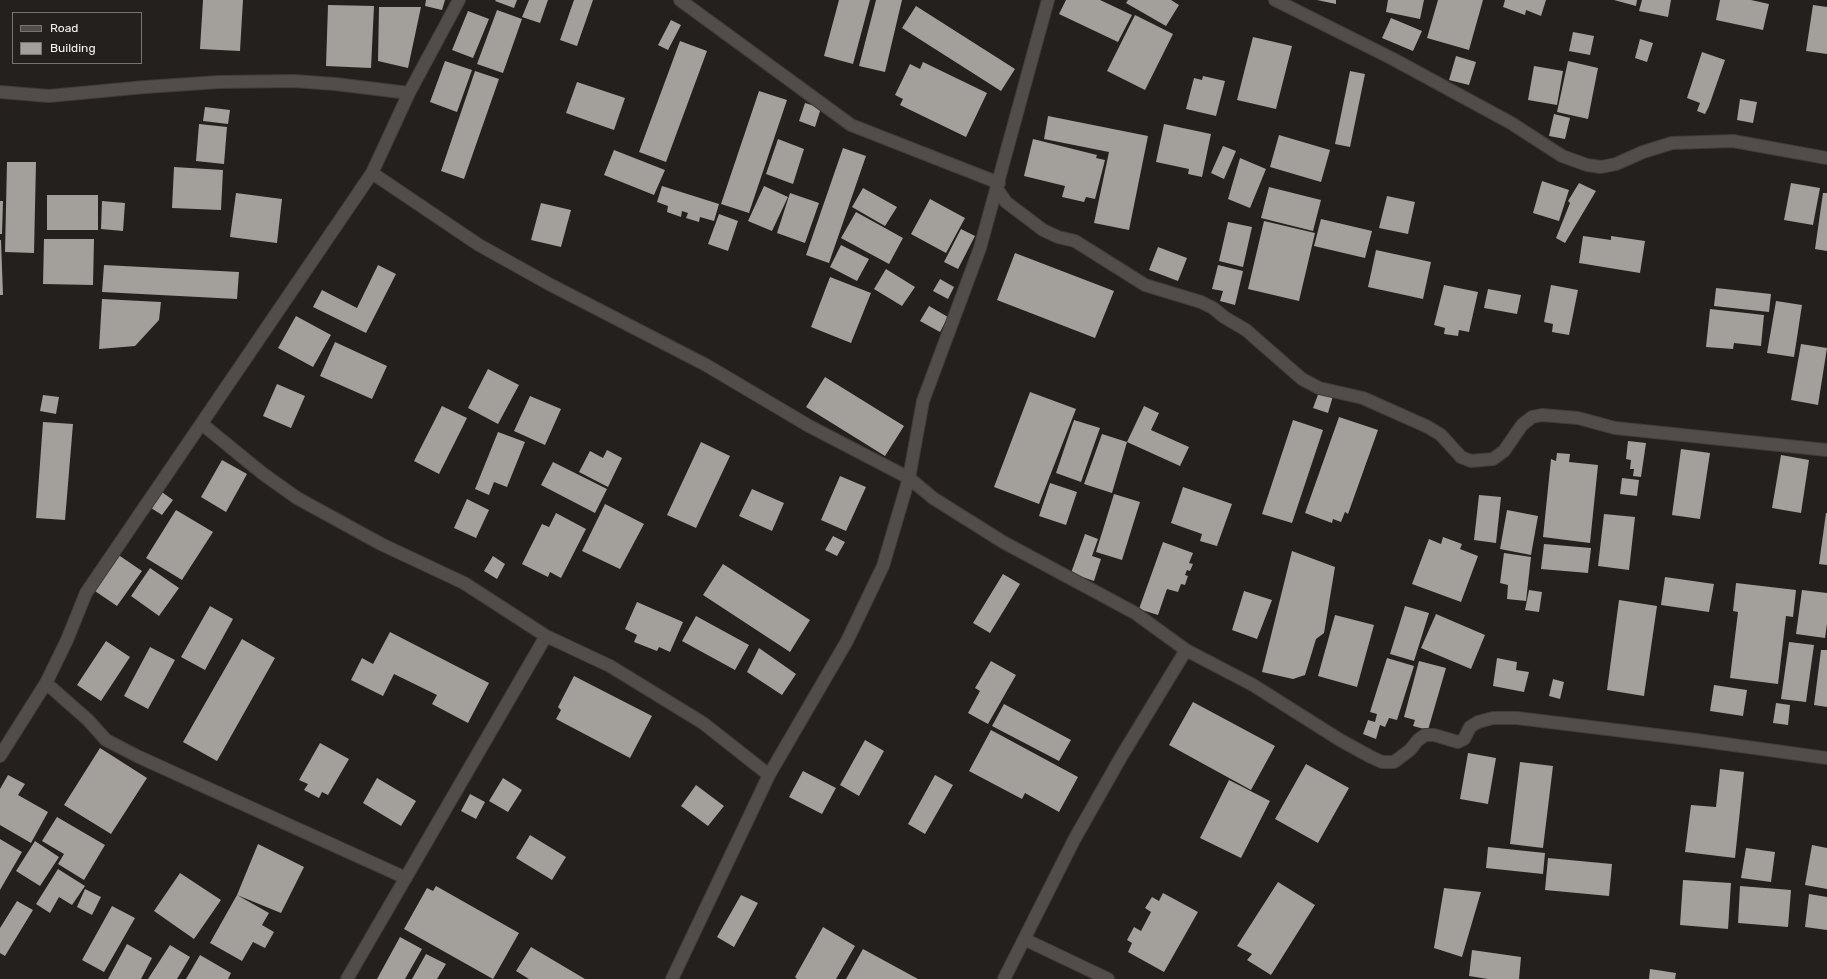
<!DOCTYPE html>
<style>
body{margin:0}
#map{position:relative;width:1827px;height:979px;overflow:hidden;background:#24201d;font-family:Rubik,sans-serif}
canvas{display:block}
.legend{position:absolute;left:12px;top:12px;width:130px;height:52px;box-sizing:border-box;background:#24201d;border:1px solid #787472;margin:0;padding:5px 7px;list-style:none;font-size:12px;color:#f6f2f1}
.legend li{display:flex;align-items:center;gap:8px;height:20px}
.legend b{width:20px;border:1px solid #787472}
</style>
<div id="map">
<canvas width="1827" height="979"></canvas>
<ul class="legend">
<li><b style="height:5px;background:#524c4a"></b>Road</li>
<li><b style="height:11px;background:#a39f9a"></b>Building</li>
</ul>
</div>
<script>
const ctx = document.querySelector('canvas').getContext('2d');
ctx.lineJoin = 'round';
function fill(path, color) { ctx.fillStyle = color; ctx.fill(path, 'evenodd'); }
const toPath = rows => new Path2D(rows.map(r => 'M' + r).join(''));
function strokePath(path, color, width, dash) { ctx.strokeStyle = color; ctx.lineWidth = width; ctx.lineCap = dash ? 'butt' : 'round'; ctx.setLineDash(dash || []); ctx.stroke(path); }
const building = toPath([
 [203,0,243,0,240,51,200,49],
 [426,0,445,0,442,10,425,6],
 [496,0,517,0,514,8,495,1],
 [529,0,548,0,540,23,522,17],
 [574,0,593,0,577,46,560,40],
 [839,0,870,0,853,64,824,56],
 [876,0,902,0,885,72,859,66],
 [1066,0,1100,0,1132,15,1118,42,1059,14],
 [1128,0,1171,0,1179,5,1166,26,1126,3],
 [1317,0,1336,0,1336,4],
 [1388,0,1424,0,1420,19,1386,12],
 [1438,0,1483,0,1469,50,1427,38],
 [1505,0,1546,0,1541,16,1526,10,1525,15,1503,7],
 [1614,0,1637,0,1636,6],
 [1642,0,1671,0,1668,17,1639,11],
 [1720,0,1751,0,1769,4,1763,30,1716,20],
 [328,5,374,6,371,68,326,66],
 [1813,5,1827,7,1827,54,1806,51],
 [916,6,1015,69,1001,91,902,28],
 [379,7,421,7,408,68,378,61],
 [497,10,522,19,503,73,477,64],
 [468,11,489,19,473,58,452,50],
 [1135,15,1173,34,1145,90,1107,71],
 [1391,18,1422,31,1413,51,1382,38],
 [671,20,681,25,668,50,658,45],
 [1573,32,1594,36,1590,55,1569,51],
 [1253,37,1292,46,1276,109,1237,100],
 [1640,39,1653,43,1647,62,1635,58],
 [680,41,707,51,666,162,639,152],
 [1702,52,1725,60,1709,106,1705,114,1697,111,1700,103,1687,98],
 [1456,56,1476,62,1469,85,1449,80],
 [445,61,472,70,457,112,430,102],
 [1568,61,1598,68,1588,119,1557,112],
 [923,62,987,93,966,137,900,105,903,99,895,95,910,64,920,69],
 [1534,66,1563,71,1557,105,1528,100],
 [475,71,499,79,464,179,441,171],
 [1350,71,1365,74,1350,147,1335,144],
 [1203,76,1225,81,1216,116,1186,109,1194,78,1202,80],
 [577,82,625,98,614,130,566,113],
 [759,91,787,100,749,213,721,204],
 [1740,99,1757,102,1753,123,1737,120],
 [805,103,821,108,815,127,799,121],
 [205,107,230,110,228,124,203,121],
 [1554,114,1570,118,1565,139,1549,136],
 [1048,116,1148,136,1129,230,1094,223,1109,152,1044,139],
 [199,124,227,127,224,164,196,161],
 [1164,124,1211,134,1202,177,1188,174,1189,169,1156,162],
 [1279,135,1330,150,1321,182,1270,167],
 [778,139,804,149,793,184,766,174],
 [1033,139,1097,155,1096,158,1105,160,1095,199,1086,197,1084,202,1062,197,1065,186,1024,176],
 [1223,146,1236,151,1224,179,1211,173],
 [843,148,866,156,829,263,806,255],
 [614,150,665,170,654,195,604,175],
 [1240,158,1266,169,1250,208,1228,199],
 [7,162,36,162,34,253,5,252],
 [174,167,223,170,221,210,172,208],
 [1542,181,1569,190,1559,221,1533,213],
 [1579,183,1596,191,1565,243,1556,238,1570,203,1568,201],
 [1791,183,1820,188,1813,225,1784,220],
 [662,186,719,204,714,221,700,217,699,222,686,218,688,213,682,211,681,217,667,212,668,206,657,202],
 [764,186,788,197,772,231,748,221],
 [1269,187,1321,200,1313,231,1261,218],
 [863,188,897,207,885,226,852,207],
 [236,193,282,199,277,243,230,237],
 [790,193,819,203,805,243,777,233],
 [1823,193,1827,193,1827,251,1815,249],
 [47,195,98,195,98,230,47,230],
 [1387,196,1415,202,1408,234,1379,228],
 [930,199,965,218,946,253,911,234],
 [0,201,3,201,2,234,0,234],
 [102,201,125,203,123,231,101,229],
 [541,203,571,210,561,247,531,240],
 [856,212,903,238,889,264,841,238],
 [719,214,738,221,728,251,708,244],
 [1321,219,1372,231,1365,258,1314,246],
 [1264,221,1315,233,1299,301,1248,289],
 [1228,222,1252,227,1243,267,1219,261],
 [961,229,975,236,958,269,944,262],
 [1583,236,1611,240,1611,236,1645,241,1640,273,1579,263],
 [44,239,94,239,93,285,43,284],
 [0,240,1,240,3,295,0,295],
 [841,245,869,259,857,281,830,267],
 [1158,247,1187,258,1178,281,1149,270],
 [1376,250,1431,262,1423,299,1368,287],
 [1015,253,1114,291,1095,338,997,300],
 [104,265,239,272,237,299,102,292],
 [378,265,396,274,366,333,313,307,322,290,357,308],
 [1218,265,1243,271,1235,305,1220,301,1223,291,1212,289],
 [886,269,915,287,902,306,874,289],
 [830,277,871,293,851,343,811,327],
 [940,279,954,287,948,299,933,291],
 [1444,285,1478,292,1469,332,1459,330,1458,336,1444,334,1445,328,1434,325],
 [1551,285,1578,290,1569,335,1552,332,1553,324,1544,322],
 [1716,288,1771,294,1769,312,1714,306],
 [1488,289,1521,295,1517,314,1484,308],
 [102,299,161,302,159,320,135,346,99,349],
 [1776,301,1802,305,1794,357,1767,353],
 [929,306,948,317,940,332,920,321],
 [1710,309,1764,315,1761,346,1734,343,1733,349,1706,347],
 [296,316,331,335,313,367,278,348],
 [335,342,387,366,372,399,320,376],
 [1801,344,1827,348,1818,405,1791,400],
 [488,369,519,385,498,424,468,408],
 [825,377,904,426,885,456,806,407],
 [277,384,305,396,291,428,263,416],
 [1030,392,1076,409,1039,504,994,487],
 [1319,392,1333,396,1328,413,1313,408],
 [43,395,59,397,56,414,40,411],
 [530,396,561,409,545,445,514,431],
 [442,406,467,418,439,474,414,461],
 [1144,406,1159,413,1151,430,1189,447,1180,466,1127,442],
 [1339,417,1378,430,1348,514,1345,512,1341,522,1333,519,1332,523,1305,513],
 [1074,420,1100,428,1081,482,1056,473],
 [1293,420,1323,430,1292,523,1262,514],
 [43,422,73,424,65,520,36,518],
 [498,432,525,442,507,487,494,482,489,495,475,489],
 [1102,434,1127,442,1112,493,1084,484],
 [1628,441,1646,443,1641,477,1633,476,1634,469,1630,469,1631,460,1626,459],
 [701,442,730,456,696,528,667,515],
 [1681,449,1710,453,1700,519,1672,515],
 [607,450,622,458,608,487,579,472,590,451,603,458],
 [1557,453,1570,454,1569,462,1598,465,1590,543,1543,537,1551,459,1556,461],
 [1781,455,1809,460,1801,513,1772,508],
 [222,460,247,474,226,512,201,497],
 [553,462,607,489,595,513,541,485],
 [840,476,866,487,846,531,821,520],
 [1622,478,1639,480,1637,496,1620,494],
 [1050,483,1077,492,1066,525,1039,516],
 [1183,487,1232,504,1217,546,1200,541,1202,534,1171,523],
 [752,489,784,503,772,531,739,516],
 [159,490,173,500,162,515,148,506],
 [1114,494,1140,502,1122,560,1096,552],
 [1479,495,1501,497,1496,543,1474,540],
 [467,499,489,510,476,538,454,528],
 [605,504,644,524,620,569,582,551],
 [176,510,213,532,182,580,146,558],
 [1507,510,1538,516,1531,555,1500,549],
 [556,513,586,529,561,578,550,572,548,577,522,564,542,524,549,527],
 [1826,513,1827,513,1827,565,1819,564],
 [1604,514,1635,517,1629,570,1598,566],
 [1085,534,1098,539,1092,556,1101,559,1094,581,1071,573],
 [833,536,845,542,837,556,825,550],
 [1443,537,1462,544,1460,549,1478,556,1461,602,1412,584,1429,539,1441,544],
 [1163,542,1193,553,1189,563,1193,564,1190,571,1187,570,1185,575,1188,576,1185,585,1181,584,1178,592,1167,589,1158,615,1139,609],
 [1544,544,1591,548,1588,573,1541,569],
 [1292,551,1335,567,1324,633,1316,639,1305,675,1293,679,1262,672],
 [1504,553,1531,557,1526,601,1507,599,1508,585,1500,583],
 [117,554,142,571,117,606,92,589],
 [493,556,505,564,497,579,484,571],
 [723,564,810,620,790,652,703,595],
 [150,568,179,588,159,616,131,596],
 [1003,574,1020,584,990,633,973,623],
 [1665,577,1714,584,1709,612,1661,605],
 [1736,583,1796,590,1793,617,1786,616,1778,684,1730,678,1738,612,1733,611],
 [1529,590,1542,592,1539,612,1525,610],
 [1802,590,1827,593,1827,624,1825,638,1796,634],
 [1244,591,1272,600,1257,639,1232,630],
 [1619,600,1657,606,1644,696,1607,690],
 [637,602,683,622,670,652,659,647,657,651,634,642,637,635,625,629],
 [210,606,233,619,205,670,181,657],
 [1405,606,1429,613,1414,661,1390,654],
 [1436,614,1485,635,1471,669,1421,648],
 [1335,615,1374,625,1357,687,1318,676],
 [696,616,749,645,735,670,682,641],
 [390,632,489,683,468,723,432,704,437,695,394,674,383,696,351,680,362,658,373,664],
 [242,639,275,658,217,761,183,742],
 [106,641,130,657,101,701,77,685],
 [1789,642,1814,645,1806,702,1781,699],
 [150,647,175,660,148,709,124,696],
 [759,648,796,674,782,695,747,672],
 [1821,650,1827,650,1827,707,1814,705],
 [1387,658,1414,666,1397,720,1389,718,1385,727,1380,725,1376,739,1363,734,1368,720,1375,722,1377,714,1370,712],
 [1497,658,1517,662,1516,670,1529,672,1524,692,1493,686],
 [991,661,1016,675,988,724,968,713,980,691,975,688],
 [1419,661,1446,668,1428,730,1413,726,1415,720,1404,717],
 [574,676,652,716,630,758,556,719,561,710,558,707],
 [1553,679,1564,682,1560,699,1549,696],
 [1714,685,1747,690,1743,716,1710,711],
 [1193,702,1275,746,1251,790,1169,745],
 [1776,703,1790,705,1788,725,1773,723],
 [1004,704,1071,740,1059,761,992,726],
 [991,730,1078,777,1059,812,1025,793,1022,799,969,771],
 [865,740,884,751,859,796,840,785],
 [320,743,349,759,328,795,322,792,319,798,304,790,308,784,299,780],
 [100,748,147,778,111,834,64,805],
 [1468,753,1496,758,1488,804,1460,799],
 [1520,762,1553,766,1543,848,1510,844],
 [1306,764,1349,788,1318,843,1275,819],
 [1720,769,1744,772,1735,858,1685,852,1691,805,1716,807],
 [803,771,836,788,822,814,789,797],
 [8,775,25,784,18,795,48,812,31,843,0,825,0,789],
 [935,775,953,785,925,834,908,824],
 [377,778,416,801,401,826,363,803],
 [503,778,522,790,508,812,489,801],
 [1229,780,1270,801,1241,858,1200,838],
 [696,785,724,806,708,826,681,806],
 [470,794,485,802,476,819,461,811],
 [57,817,105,845,84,880,58,864,64,854,42,841],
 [530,835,566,857,552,880,516,858],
 [0,839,22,852,0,890],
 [35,841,59,857,40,886,16,871],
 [258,844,304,867,281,913,237,895],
 [1812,845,1827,848,1827,889,1805,885],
 [1488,847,1545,853,1543,874,1486,868],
 [1746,848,1775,852,1771,882,1741,878],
 [1548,858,1612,864,1609,896,1545,890],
 [58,869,85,886,72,905,59,897,50,913,36,904],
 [180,873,221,900,194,939,154,911],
 [1683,880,1731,883,1728,929,1680,925],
 [1278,882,1315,905,1271,975,1247,960,1252,954,1237,946],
 [436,886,519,933,493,979,404,929,427,888,433,891],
 [1740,886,1791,890,1788,927,1738,923],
 [1444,888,1481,892,1462,957,1434,948],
 [85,889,101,897,92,915,77,907],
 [1163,893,1198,912,1164,972,1128,952,1132,943,1127,940,1134,927,1141,931,1151,912,1145,908,1152,897,1159,901],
 [1809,894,1827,897,1827,930,1805,927],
 [237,895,269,913,262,925,274,932,265,948,253,942,242,961,210,943],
 [741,895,758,903,734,947,717,937],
 [17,901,33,910,5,956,0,953,0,928],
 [112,906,135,918,104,972,82,960],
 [823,927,855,946,836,979,797,979,795,977],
 [400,937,422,949,405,979,377,979],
 [127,944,152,958,141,979,108,979],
 [170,945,190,957,177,979,148,979],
 [531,947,585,979,529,979,516,971],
 [863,949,918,979,846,979],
 [1472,950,1521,957,1519,979,1488,979,1469,976],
 [426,954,446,964,437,979,412,979],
 [200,955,231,973,228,979,186,979],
 [1650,969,1676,973,1675,979,1649,979]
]);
const street = toPath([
 [680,0,851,125,999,183],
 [1275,0,1393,59,1511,123,1562,156,1587,165,1601,167,1616,164,1643,152,1672,143,1733,141,1827,158],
 [0,92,49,96,145,87,219,82,294,81,335,84,409,93],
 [372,173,479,245,549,284,706,365,809,426,909,478,933,498,1003,542,1135,613,1186,650,1253,685,1340,740,1371,757,1382,762,1394,762,1410,750,1418,740,1425,735,1434,735,1458,742,1464,739,1470,727,1478,722,1493,718,1517,718,1697,740,1827,758],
 [997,189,1006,202,1043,230,1058,237,1075,241,1145,285,1201,302,1213,308,1224,317,1246,330,1302,379,1319,388,1363,398,1428,427,1441,435,1461,457,1471,461,1493,459,1504,451,1522,425,1532,417,1542,415,1578,418,1615,428,1827,450],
 [202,424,262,473,297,498,381,544,464,583,546,636,610,666,703,723,769,775],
 [46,683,88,720,106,740,137,756,406,878],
 [0,756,46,683,67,640,86,593,372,173,409,93,459,0],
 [1024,939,1108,979],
 [347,979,546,636],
 [672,979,769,775,847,641,883,566,909,478,923,401,980,248,1048,0],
 [1004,979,1074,840,1121,757,1186,650]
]);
fill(building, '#a39f9a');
strokePath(street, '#413c3b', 14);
strokePath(street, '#524c4a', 12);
</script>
